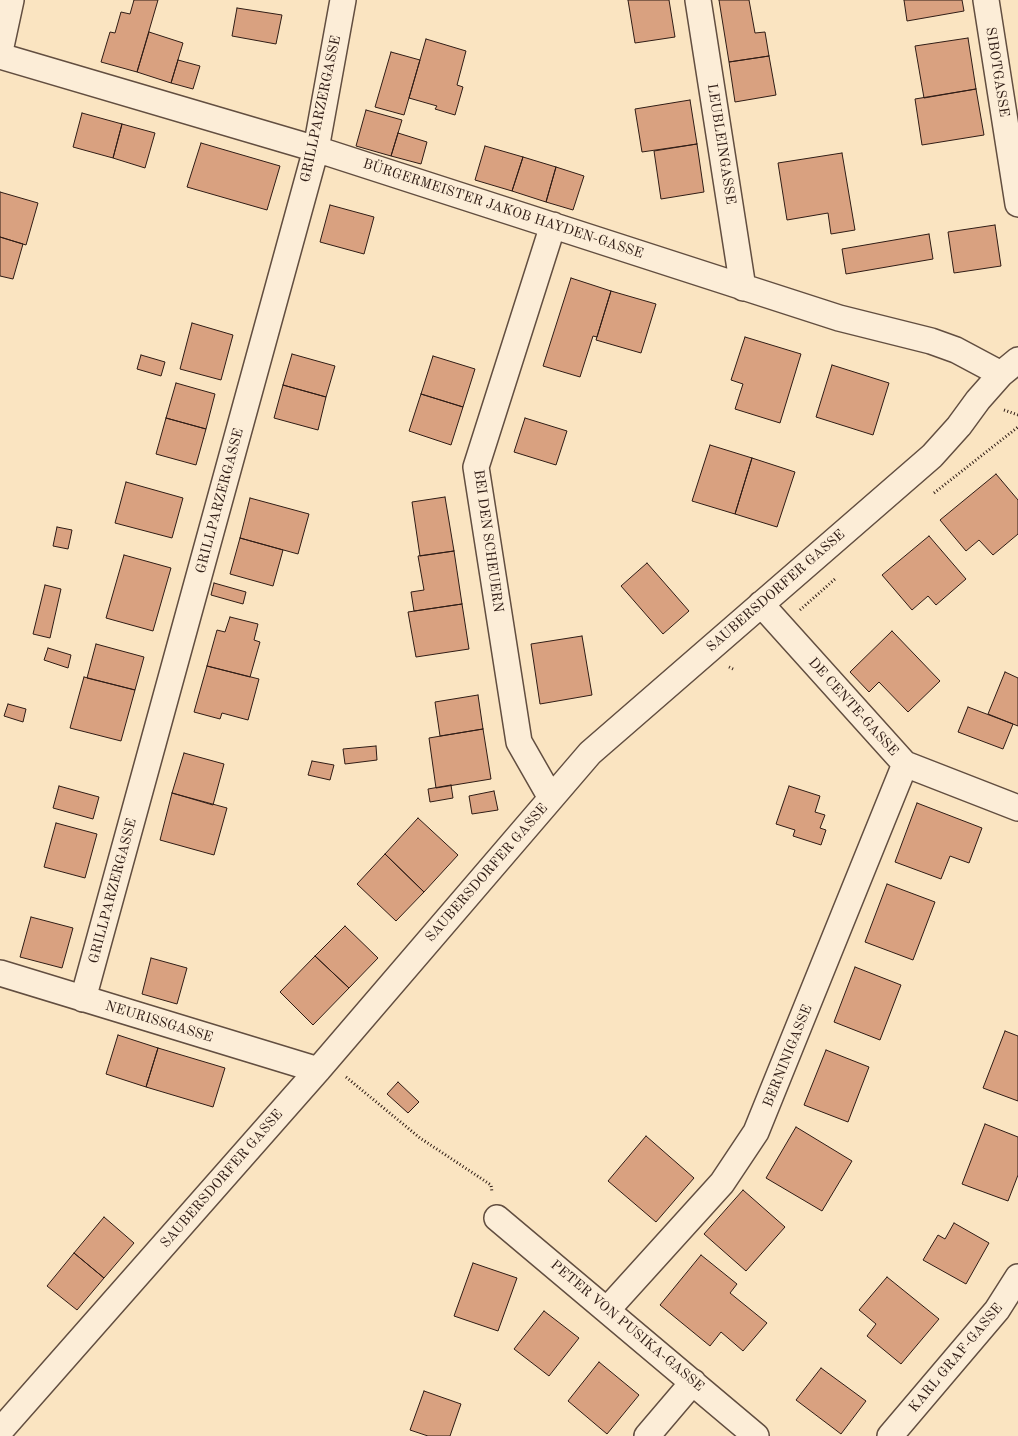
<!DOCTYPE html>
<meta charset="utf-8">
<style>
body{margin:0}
canvas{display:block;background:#fae4c1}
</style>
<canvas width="1018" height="1436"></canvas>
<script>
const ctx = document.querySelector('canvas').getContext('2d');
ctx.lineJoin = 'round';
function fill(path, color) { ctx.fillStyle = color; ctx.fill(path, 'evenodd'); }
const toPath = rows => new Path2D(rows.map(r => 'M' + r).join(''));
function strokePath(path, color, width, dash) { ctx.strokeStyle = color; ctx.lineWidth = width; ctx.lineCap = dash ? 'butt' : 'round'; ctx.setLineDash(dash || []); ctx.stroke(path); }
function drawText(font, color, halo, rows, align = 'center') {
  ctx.font = font + ' "Old Standard TT",serif'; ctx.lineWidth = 5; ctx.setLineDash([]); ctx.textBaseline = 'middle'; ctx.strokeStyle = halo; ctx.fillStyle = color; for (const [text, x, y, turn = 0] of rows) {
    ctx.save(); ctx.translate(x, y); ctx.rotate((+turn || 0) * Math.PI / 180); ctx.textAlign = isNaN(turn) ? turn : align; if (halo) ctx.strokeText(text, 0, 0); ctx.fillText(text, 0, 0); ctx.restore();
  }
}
const building = toPath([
 [134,0,158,0,137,72,101,62,110,32,115,33,121,12,130,14,134,0],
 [628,0,669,0,675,37,635,43,628,0],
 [719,0,749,0,755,33,765,32,769,56,729,62,719,0],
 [904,0,962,0,964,11,907,21,904,0],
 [237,8,282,15,276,44,232,36,237,8],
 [149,32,183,43,171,83,137,72,149,32],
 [968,38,976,89,924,98,915,46,968,38],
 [426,39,466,51,457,85,463,87,455,115,435,109,437,106,409,98,426,39],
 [391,52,420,60,404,115,375,107,391,52],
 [769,56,776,95,735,102,729,62,769,56],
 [178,60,200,66,193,89,171,83,178,60],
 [976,89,984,135,922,145,915,99,976,89],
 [690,100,697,144,642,152,635,109,690,100],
 [366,110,402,120,391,156,356,146,366,110],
 [82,113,122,124,113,158,73,147,82,113],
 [122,124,155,133,145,168,113,158,122,124],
 [398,133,427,142,421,164,391,156,398,133],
 [201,143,280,166,267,210,187,187,201,143],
 [697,144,704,192,661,199,654,151,697,144],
 [485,146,523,157,512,191,475,180,485,146],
 [842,153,855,230,831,234,828,213,787,220,778,163,842,153],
 [523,157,556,167,546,202,512,191,523,157],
 [556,167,584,176,573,210,546,202,556,167],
 [0,192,38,203,26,245,0,237,0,192],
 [330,205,374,217,364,254,320,242,330,205],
 [995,225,1001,266,954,273,948,232,995,225],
 [929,234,933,259,846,274,842,249,929,234],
 [0,237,23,244,13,279,0,276,0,237],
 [571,278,611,291,597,337,593,336,580,377,543,366,571,278],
 [611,291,656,304,641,353,596,340,611,291],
 [192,323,233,335,221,380,180,369,192,323],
 [745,337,801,354,780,423,735,409,743,384,731,380,745,337],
 [292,354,335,366,326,397,283,385,292,354],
 [141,355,165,362,161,376,137,369,141,355],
 [433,356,475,369,463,407,421,394,433,356],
 [832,365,889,383,873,435,816,417,832,365],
 [176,383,215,394,206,429,166,418,176,383],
 [283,385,326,397,318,430,274,418,283,385],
 [421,394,463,407,451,445,409,431,421,394],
 [166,418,206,429,196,465,156,454,166,418],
 [525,418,567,431,556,465,514,452,525,418],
 [710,445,752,458,735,514,692,501,710,445],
 [752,458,795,472,777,527,735,514,752,458],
 [996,474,1018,500,1018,534,993,555,979,540,966,551,940,520,996,474],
 [126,482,183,498,172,538,115,523,126,482],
 [445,497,454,551,420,556,412,502,445,497],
 [250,498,309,514,298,554,240,538,250,498],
 [57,527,72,530,68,549,53,546,57,527],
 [929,536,966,579,936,605,928,596,912,610,882,575,929,536],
 [240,538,283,550,273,586,230,574,240,538],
 [454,551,462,604,414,611,411,592,424,590,418,556,454,551],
 [124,555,171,568,153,631,106,618,124,555],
 [647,563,689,611,663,634,621,586,647,563],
 [214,583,246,592,243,604,211,595,214,583],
 [45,585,61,589,50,638,33,634,45,585],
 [462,604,469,649,416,657,408,612,462,604],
 [230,617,258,624,254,640,260,642,250,677,207,666,217,630,225,632,230,617],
 [892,631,940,681,908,712,879,682,869,692,850,672,892,631],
 [582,636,592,695,540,704,531,644,582,636],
 [96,644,144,657,135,690,87,678,96,644],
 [48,648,71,655,68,668,44,660,48,648],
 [207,666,259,679,248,720,222,713,220,719,194,712,207,666],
 [1005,672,1018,678,1018,726,988,714,1005,672],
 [84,677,135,690,121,741,70,728,84,677],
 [478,695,483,729,440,736,435,702,478,695],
 [8,704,26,709,23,722,4,716,8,704],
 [968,707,1013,724,1003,749,958,732,968,707],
 [483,729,491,779,436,788,429,738,483,729],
 [376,746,377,760,345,764,343,749,376,746],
 [184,753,224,764,213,805,172,793,184,753],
 [312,761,334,765,330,780,308,775,312,761],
 [451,785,453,798,430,802,428,789,451,785],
 [59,786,99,797,93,819,53,808,59,786],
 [789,786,820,796,815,812,825,815,820,828,826,830,821,845,793,836,795,830,776,824,789,786],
 [494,791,498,810,472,814,469,796,494,791],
 [172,793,227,808,214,855,160,840,172,793],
 [917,803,982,828,969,863,950,856,941,879,895,862,917,803],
 [418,818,458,855,424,892,385,854,418,818],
 [56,823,97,834,85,878,44,867,56,823],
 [385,854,424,892,396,921,357,884,385,854],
 [887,884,935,902,913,960,865,942,887,884],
 [31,917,73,928,62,968,20,957,31,917],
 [345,926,378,958,349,988,315,956,345,926],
 [315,956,349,988,313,1025,280,992,315,956],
 [151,958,187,968,177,1004,142,994,151,958],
 [855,967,901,985,880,1040,834,1022,855,967],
 [1005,1031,1018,1036,1018,1101,983,1088,1005,1031],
 [118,1035,158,1048,146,1087,106,1074,118,1035],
 [158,1048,225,1068,213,1107,146,1087,158,1048],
 [826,1050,869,1067,848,1122,804,1105,826,1050],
 [398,1082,419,1102,408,1113,387,1094,398,1082],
 [985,1124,1018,1137,1018,1175,1008,1201,962,1184,985,1124],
 [796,1127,852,1161,822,1211,766,1178,796,1127],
 [646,1136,694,1178,656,1222,608,1181,646,1136],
 [743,1190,785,1227,746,1271,704,1234,743,1190],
 [104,1217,134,1243,104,1278,74,1253,104,1217],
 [954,1223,989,1243,966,1284,923,1260,938,1235,945,1239,954,1223],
 [74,1253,104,1278,77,1310,47,1286,74,1253],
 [701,1255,737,1284,730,1293,767,1323,743,1351,721,1332,710,1346,660,1305,701,1255],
 [473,1263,517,1278,498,1331,454,1316,473,1263],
 [887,1277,939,1319,901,1364,867,1336,876,1324,859,1310,887,1277],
 [544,1311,579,1338,549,1376,514,1349,544,1311],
 [599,1362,639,1395,607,1434,568,1401,599,1362],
 [821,1368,866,1401,841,1434,796,1400,821,1368],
 [424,1391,461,1404,450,1436,428,1436,410,1430,424,1391]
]);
const path = toPath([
 [1004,410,1018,415],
 [934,493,1018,427],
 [800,610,835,579],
 [729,667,735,670],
 [346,1077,420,1138,491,1185,492,1192]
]);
const minor = toPath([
 [698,0,743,288],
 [986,0,1018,204],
 [0,51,11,0],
 [0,56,316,149,839,318,931,341,956,350,1001,374],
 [761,604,905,764,1018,808],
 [551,798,519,742,476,467,553,225],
 [0,973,318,1070],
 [83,999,316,149,343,0],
 [497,1218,756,1436],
 [607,1310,722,1183,756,1132,905,764],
 [0,1431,318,1070,590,753,932,456,959,426,978,400,1001,374,1018,360],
 [647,1436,693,1382],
 [890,1436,997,1310,1018,1277]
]);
const streetNames = [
 ["SIBOTGASSE",997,72,81],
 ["GRILLPARZERGASSE",321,109,-78],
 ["LEUBLEINGASSE",721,144,81],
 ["BÜRGERMEISTER JAKOB HAYDEN-GASSE",503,209,18],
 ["GRILLPARZERGASSE",220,501,-75],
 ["BEI DEN SCHEUERN",488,541,82],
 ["SAUBERSDORFER GASSE",776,591,-41],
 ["DE CENTE-GASSE",853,707,48],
 ["SAUBERSDORFER GASSE",487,873,-49],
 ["GRILLPARZERGASSE",113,891,-75],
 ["NEURISSGASSE",159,1022,17],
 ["BERNINIGASSE",788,1056,-68],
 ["SAUBERSDORFER GASSE",222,1179,-49],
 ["PETER VON PUSIKA-GASSE",627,1326,40],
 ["KARL GRAF-GASSE",956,1358,-50]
];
fill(building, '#d9a180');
strokePath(building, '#2f1c15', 1);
strokePath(minor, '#624e40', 28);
strokePath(path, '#2f1c15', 3, [1, 2.5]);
strokePath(minor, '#fcedd7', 25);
drawText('14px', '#2f1c15', '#fcedd7', streetNames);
</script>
